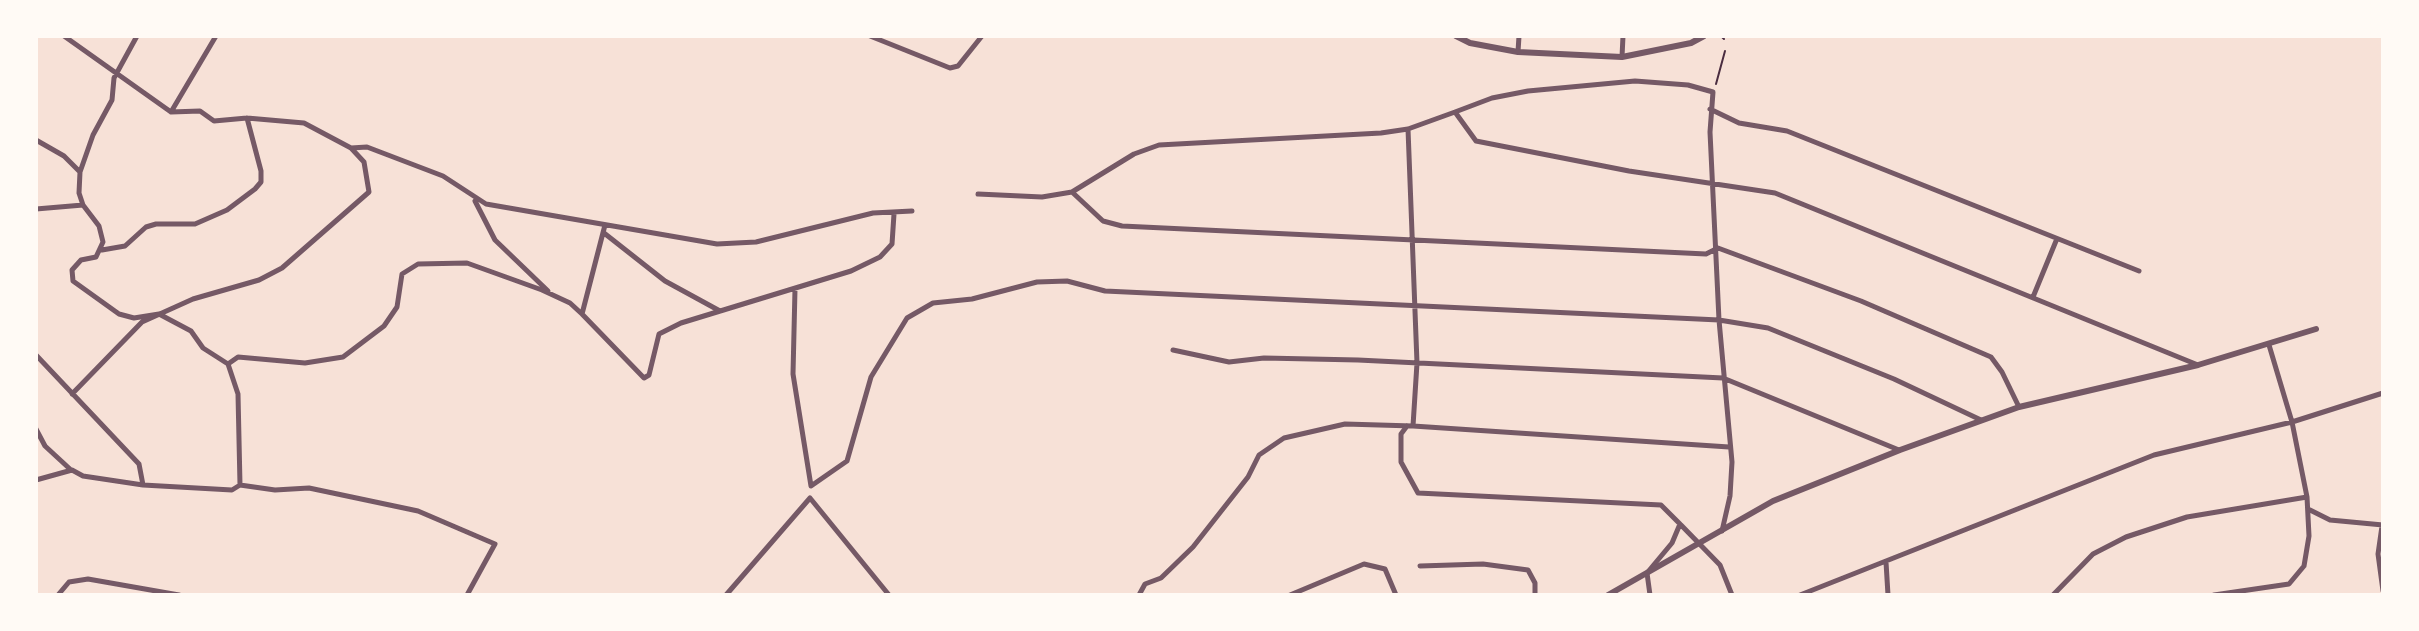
<!DOCTYPE html>
<style>
body{margin:0}
#map{position:relative;width:2419px;height:631px;overflow:hidden;background:#f7e1d7;font-family:"Work Sans",sans-serif}
canvas{display:block}
.frame{position:absolute;inset:0;border:38px solid #fffaf5;pointer-events:none}
</style>
<div id="map">
<canvas width="2419" height="631"></canvas>
<div class="frame"></div>
</div>
<script>
const ctx = document.querySelector('canvas').getContext('2d');
ctx.lineJoin = 'round';
const toPath = rows => new Path2D(rows.map(r => 'M' + r).join(''));
function strokePath(path, color, width, dash) { ctx.strokeStyle = color; ctx.lineWidth = width; ctx.lineCap = dash ? 'butt' : 'round'; ctx.setLineDash(dash || []); ctx.stroke(path); }
const path = toPath([
 [1721,36,1724,39],
 [1716,84,1725,51]
]);
const minor = toPath([
 [64,36,171,112,200,111,214,121,247,118,304,123,351,148,367,147,443,176,486,204,717,244,756,242,873,213,912,211],
 [137,36,114,78,112,100,93,135,80,172,79,193,83,205,99,226,103,242,96,257,81,260,72,270,73,281,119,314,134,318,159,314,191,331,203,348,228,364,238,394,240,485],
 [870,36,950,68,958,66,982,36],
 [1518,52,1519,36],
 [1622,57,1623,36],
 [1710,109,1739,123,1787,131,2139,271],
 [171,112,216,36],
 [1455,112,1492,98,1528,91,1635,81,1688,85,1713,92,1710,132,1719,320,1732,462,1730,496,1722,531],
 [36,140,64,156,80,172],
 [978,194,1042,197,1072,192],
 [475,201,495,240,548,291],
 [36,209,83,205],
 [605,225,582,314,644,378,649,375,659,334,681,323,851,271,880,257,892,244,894,214],
 [604,233,665,281,720,311],
 [102,250,125,246,146,227,156,224,195,224,227,210,255,189,261,182,261,171,247,118],
 [795,289,793,374,811,486,847,461,871,377,907,318,933,303,972,299,1037,282,1067,281,1105,291,1719,320,1768,328,1894,379,1981,420],
 [2033,297,2056,241],
 [1173,350,1229,362,1264,358,1358,360,1723,378,1899,450],
 [36,355,139,464,143,485],
 [228,364,238,357,305,363,343,357,384,326,397,307,402,274,418,264,467,263,542,290,570,303,582,314],
 [72,394,142,322,193,299,259,280,282,268,369,192,364,162,351,148],
 [2019,407,2002,372,1991,357,1861,301,1718,248,1706,254,1122,226,1103,221,1072,192,1134,154,1159,145,1381,133,1408,129,1455,112,1476,141,1629,171,1775,193,2198,365],
 [1407,426,1401,434,1401,462,1418,493,1661,505,1680,524,1672,543,1647,573,1650,595],
 [1413,426,1729,447],
 [36,429,45,446,71,470],
 [36,480,72,470,83,476,143,485,232,490,240,485,275,490,309,488,418,511,495,544,467,595],
 [2308,509,2330,520,2383,525],
 [1681,525,1720,565,1732,595],
 [2382,526,2378,554,2383,591],
 [1886,562,1888,595],
 [1420,566,1483,564,1528,570,1535,583,1535,595],
 [58,595,69,582,88,579,179,595],
 [726,595,810,498,889,595],
 [1139,595,1145,584,1161,578,1193,547,1248,477,1259,455,1284,438,1345,424,1413,426,1417,363,1408,129],
 [1290,595,1364,564,1385,569,1396,595],
 [1800,595,2154,455,2292,422,2383,393],
 [2053,595,2093,554,2126,537,2187,517,2307,497],
 [2214,595,2289,584,2304,566,2309,536,2307,497,2292,422,2269,345]
]);
const tertiary = toPath([
 [1456,36,1470,43,1518,52,1622,57,1691,43,1704,36],
 [1608,595,1773,501,1900,450,2019,407,2198,365,2316,329]
]);
strokePath(path, '#4a2c40', 2);
strokePath(minor, '#755966', 5);
strokePath(tertiary, '#755966', 6);
</script>
